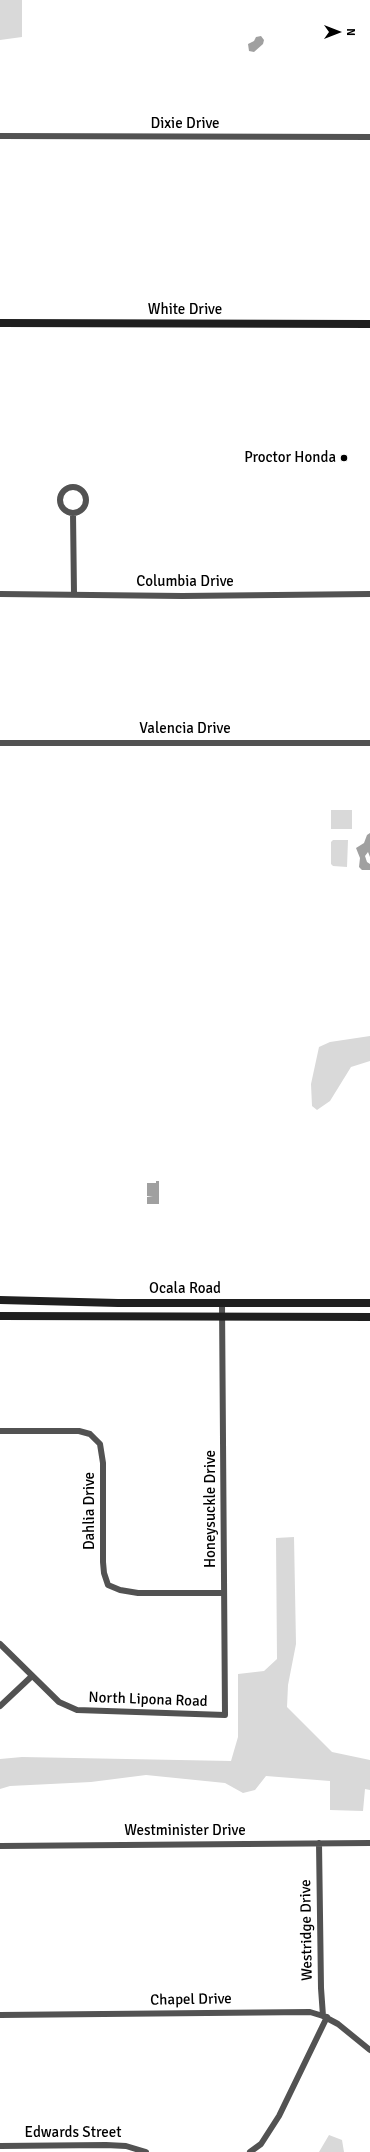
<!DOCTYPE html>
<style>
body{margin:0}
#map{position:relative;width:370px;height:2152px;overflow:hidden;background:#fff;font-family:Signika,sans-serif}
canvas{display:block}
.north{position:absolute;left:318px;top:12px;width:40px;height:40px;-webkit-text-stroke:3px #fff;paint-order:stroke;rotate:90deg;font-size:11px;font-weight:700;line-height:16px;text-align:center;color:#000}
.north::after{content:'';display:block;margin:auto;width:14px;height:18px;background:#000;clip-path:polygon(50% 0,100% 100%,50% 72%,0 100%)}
</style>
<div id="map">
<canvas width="370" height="2152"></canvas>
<div class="north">N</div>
</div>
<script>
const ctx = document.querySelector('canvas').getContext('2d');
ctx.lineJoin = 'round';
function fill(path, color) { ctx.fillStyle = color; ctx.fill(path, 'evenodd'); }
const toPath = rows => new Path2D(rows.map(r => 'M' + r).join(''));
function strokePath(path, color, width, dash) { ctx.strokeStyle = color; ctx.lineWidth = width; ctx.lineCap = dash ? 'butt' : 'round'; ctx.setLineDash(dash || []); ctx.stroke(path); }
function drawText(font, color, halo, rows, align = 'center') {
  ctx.font = font + ' Signika,sans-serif'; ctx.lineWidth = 3.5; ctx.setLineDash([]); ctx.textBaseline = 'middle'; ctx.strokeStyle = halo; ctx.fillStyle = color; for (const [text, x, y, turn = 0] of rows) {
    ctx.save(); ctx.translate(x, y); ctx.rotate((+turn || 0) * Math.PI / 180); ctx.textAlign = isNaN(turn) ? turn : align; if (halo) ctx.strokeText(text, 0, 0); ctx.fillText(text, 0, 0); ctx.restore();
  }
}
const green = toPath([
 [0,0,22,0,22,37,0,40],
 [331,810,352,810,352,829,331,829],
 [333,840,348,840,347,867,333,866,331,864,331,842],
 [370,1036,370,1061,351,1067,330,1101,317,1110,312,1106,311,1084,319,1047,330,1042],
 [294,1537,296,1644,288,1685,287,1707,332,1752,370,1760,370,1790,365,1789,363,1811,330,1810,330,1781,266,1776,255,1790,243,1793,225,1783,146,1775,91,1782,10,1786,0,1789,0,1759,22,1757,231,1761,238,1737,238,1674,264,1671,277,1659,276,1538],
 [329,2135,342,2140,344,2152,319,2152]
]);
const water = toPath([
 [261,36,264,40,263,44,254,52,249,51,248,44,254,41,256,37],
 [370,833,370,857,368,852,365,856,367,862,370,864,370,870,362,870,359,867,360,858,356,848,364,843,367,835],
 [156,1181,159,1181,159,1204,147,1204,147,1197,153,1197,147,1196,147,1183,156,1183]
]);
const street = toPath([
 [0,136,370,137],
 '60 500a13 13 0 1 1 26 0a13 13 0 1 1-26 0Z',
 [73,513,74,594],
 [0,594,182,596,370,594],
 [0,743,370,743],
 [0,1431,79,1431,90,1434,100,1444,103,1463,103,1562,104,1573,108,1585,120,1590,138,1593,224,1593],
 [0,1644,59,1702,77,1710,225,1715,222,1303],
 [0,1706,32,1676],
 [319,1843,321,1988,323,2016],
 [0,1846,370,1843],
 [0,2015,310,2012,323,2016,338,2024,370,2050],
 [0,2146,106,2145,126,2146,146,2152],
 [250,2152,261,2144,279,2116,327,2017]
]);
const secondary = toPath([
 [0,323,370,324],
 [0,1300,118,1303,370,1303],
 [0,1316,370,1317]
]);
const markers = [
 [344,458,4,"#000"]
];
const streetNames = [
 ["Dixie Drive",185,124],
 ["White Drive",185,310],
 ["Columbia Drive",185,582],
 ["Valencia Drive",185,729],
 ["Ocala Road",185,1289],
 ["Honeysuckle Drive",211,1509,-90],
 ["Dahlia Drive",90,1511,-90],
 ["North Lipona Road",148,1700,2],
 ["Westminister Drive",185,1831],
 ["Westridge Drive",307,1930,-91],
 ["Chapel Drive",191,2000,-1],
 ["Edwards Street",73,2133]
];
const poiNames = [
 ["Proctor Honda",336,458]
];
fill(green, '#d9d9d9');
fill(water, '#a0a0a0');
strokePath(street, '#525252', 6);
strokePath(secondary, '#1f1f1f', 8);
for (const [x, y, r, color] of markers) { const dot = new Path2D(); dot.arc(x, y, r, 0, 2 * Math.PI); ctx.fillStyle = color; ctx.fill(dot); strokePath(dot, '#fff', 1.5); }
drawText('15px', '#000', '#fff', streetNames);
drawText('15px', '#000', '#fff', poiNames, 'right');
</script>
